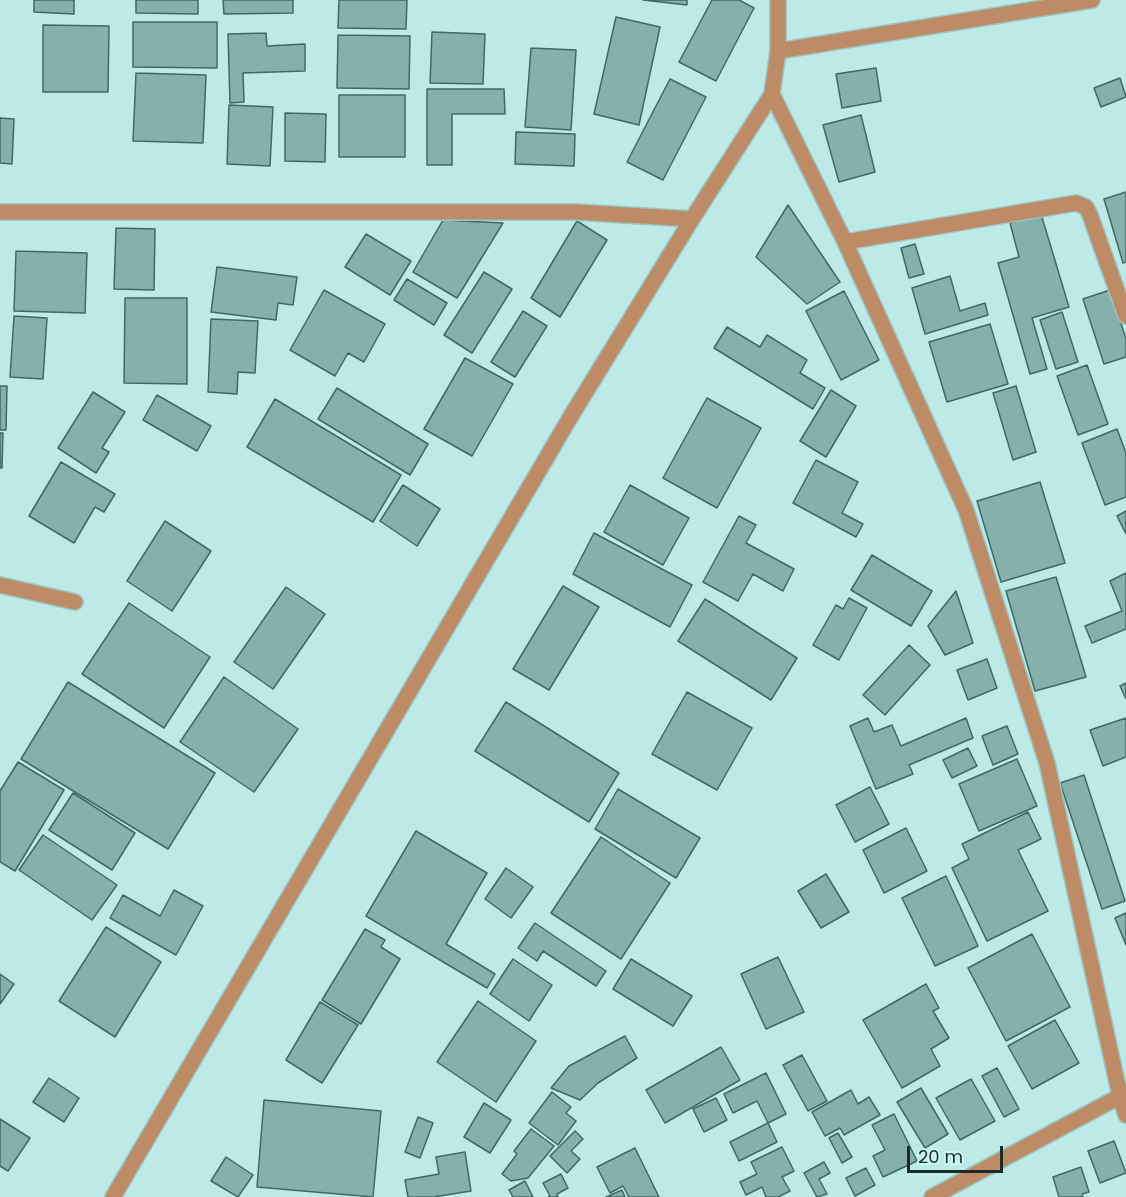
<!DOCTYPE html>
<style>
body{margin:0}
#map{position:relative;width:1126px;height:1197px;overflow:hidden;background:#bdeae6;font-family:Poppins,sans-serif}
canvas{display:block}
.scale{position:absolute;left:907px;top:1146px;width:96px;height:27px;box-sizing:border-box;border:3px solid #1a2c2a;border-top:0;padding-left:8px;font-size:18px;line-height:21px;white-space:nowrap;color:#1a2c2a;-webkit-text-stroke:4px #caf7f3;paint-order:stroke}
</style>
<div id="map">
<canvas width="1126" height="1197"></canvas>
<div class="scale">20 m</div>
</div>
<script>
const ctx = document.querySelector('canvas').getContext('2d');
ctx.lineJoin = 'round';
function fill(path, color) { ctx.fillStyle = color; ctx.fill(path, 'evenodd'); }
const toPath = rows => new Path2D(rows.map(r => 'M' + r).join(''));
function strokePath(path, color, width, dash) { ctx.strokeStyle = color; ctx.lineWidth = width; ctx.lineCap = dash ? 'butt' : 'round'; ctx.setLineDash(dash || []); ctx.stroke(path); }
const building = toPath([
 [34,0,74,0,74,14,34,12,34,0],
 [136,0,198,0,198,14,136,13,136,0],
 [223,0,293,0,293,13,224,14,223,0],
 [339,0,407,0,406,29,338,28,339,0],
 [643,0,687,0,687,5,643,0],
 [712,0,739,0,754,8,716,81,679,62,712,0],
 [616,17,660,27,639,125,594,114,616,17],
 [133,22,217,22,217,68,133,67,133,22],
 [43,25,109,26,108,92,43,92,43,25],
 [432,32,485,34,483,84,430,83,432,32],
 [266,33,267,46,305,44,305,71,243,73,244,102,230,103,228,34,266,33],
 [338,35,410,36,409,89,337,88,338,35],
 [531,48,576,50,571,130,525,127,531,48],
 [876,68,881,101,842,108,836,74,876,68],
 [136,73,206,75,203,143,133,141,136,73],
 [1120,78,1126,97,1101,107,1094,88,1120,78],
 [670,79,706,97,663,180,627,162,670,79],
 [427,89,504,89,505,114,452,114,452,165,427,165,427,89],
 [339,95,405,95,405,157,339,157,339,95],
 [229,105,273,107,270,166,227,164,229,105],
 [285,113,326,114,325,162,285,161,285,113],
 [861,115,875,172,839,182,823,125,861,115],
 [0,118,14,119,12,164,0,163,0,118],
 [516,132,575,134,574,166,515,164,516,132],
 [1126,192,1126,262,1123,263,1104,199,1126,192],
 [788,205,840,282,807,304,756,257,788,205],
 [1041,214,1069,307,1032,318,1047,369,1030,374,998,263,1019,257,1010,223,1041,214],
 [443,220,503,223,457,298,413,272,443,220],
 [577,221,607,240,560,317,531,298,577,221],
 [116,228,155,229,154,290,114,289,116,228],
 [366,234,411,261,390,295,345,267,366,234],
 [915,244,924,274,909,278,901,248,915,244],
 [16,251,87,253,85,313,14,311,16,251],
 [217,267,297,277,293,305,278,303,276,320,211,312,217,267],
 [484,272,512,289,472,353,444,335,484,272],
 [950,276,960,311,985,303,988,315,925,334,912,288,950,276],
 [407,279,447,303,434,325,394,300,407,279],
 [324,290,385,324,364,362,348,353,335,376,290,350,324,290],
 [1110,290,1126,339,1126,357,1104,364,1083,299,1110,290],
 [844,291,879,360,841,380,806,311,844,291],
 [125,298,187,298,187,384,124,383,125,298],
 [523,311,547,326,515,377,491,362,523,311],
 [1062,312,1078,362,1056,369,1040,320,1062,312],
 [14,316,47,318,43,379,10,377,14,316],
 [211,319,258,321,255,373,238,372,237,394,208,392,211,319],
 [990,324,1008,384,947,402,929,342,990,324],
 [727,327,760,347,767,335,807,360,800,373,825,388,813,409,714,348,727,327],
 [465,358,513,384,472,456,424,429,465,358],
 [1087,365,1108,424,1078,435,1057,376,1087,365],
 [0,386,7,386,6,430,0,430,0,386],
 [1016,386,1036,452,1013,460,993,393,1016,386],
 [337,388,428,444,410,475,318,419,337,388],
 [831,390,856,406,826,457,800,441,831,390],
 [93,392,125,412,102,448,109,452,96,473,58,448,93,392],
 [157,395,211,426,197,451,143,420,157,395],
 [707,398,761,428,717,508,663,478,707,398],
 [275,399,401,475,373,522,247,447,275,399],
 [1117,429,1126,453,1126,497,1105,505,1082,443,1117,429],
 [0,433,3,433,2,468,0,468,0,433],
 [816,460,858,482,842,513,863,524,856,537,793,503,816,460],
 [61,462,115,494,104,512,95,507,74,543,29,516,61,462],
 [1040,482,1065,563,1001,582,977,501,1040,482],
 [403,485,440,509,417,546,380,521,403,485],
 [630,485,689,518,663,565,604,532,630,485],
 [1126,511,1126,534,1117,516,1126,511],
 [739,516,756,525,746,543,794,569,783,591,753,574,738,601,703,582,739,516],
 [165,521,211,551,172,611,127,581,165,521],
 [594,533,692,585,670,627,573,574,594,533],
 [872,555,932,591,911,626,851,590,872,555],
 [1126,573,1126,629,1092,643,1085,626,1122,611,1110,581,1126,573],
 [1056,577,1086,677,1035,691,1006,591,1056,577],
 [563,586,599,607,549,690,513,669,563,586],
 [286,587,325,614,273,689,234,662,286,587],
 [956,591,973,643,945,655,928,626,956,591],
 [849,598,867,608,839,660,813,645,836,605,843,609,849,598],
 [705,599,797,658,771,700,678,641,705,599],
 [129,603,210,657,164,728,82,674,129,603],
 [909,645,930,665,885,715,863,695,909,645],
 [987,659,997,688,968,700,957,670,987,659],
 [224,677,298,729,254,792,180,742,224,677],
 [68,682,215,773,168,849,21,759,68,682],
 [1126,683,1126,699,1120,686,1126,683],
 [687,692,752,728,717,790,652,754,687,692],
 [506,702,619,773,589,822,475,751,506,702],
 [868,718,874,732,892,725,901,746,966,718,973,738,909,765,913,774,876,789,850,726,868,718],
 [1126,718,1126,757,1103,766,1090,730,1126,718],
 [1007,726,1018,754,993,765,982,736,1007,726],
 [968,748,977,766,952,778,943,760,968,748],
 [1017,759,1037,806,979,831,959,784,1017,759],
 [18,762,64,790,15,871,0,862,0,791,18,762],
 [1084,775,1125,901,1102,909,1060,783,1084,775],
 [870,787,889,824,855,842,836,805,870,787],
 [618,789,700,838,676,878,595,829,618,789],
 [73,793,135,833,112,870,49,830,73,793],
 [1028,812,1041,839,1018,850,1048,911,987,941,952,868,969,859,962,844,1028,812],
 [906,828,927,871,884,893,863,850,906,828],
 [416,831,487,873,446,944,495,974,487,988,366,916,416,831],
 [43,835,117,885,92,920,19,870,43,835],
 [601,837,670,883,621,959,551,913,601,837],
 [506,868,533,887,511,918,485,899,506,868],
 [826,874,849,912,821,928,798,891,826,874],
 [946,876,978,946,935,966,902,898,946,876],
 [174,890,203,906,176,955,110,918,123,895,160,916,174,890],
 [1126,913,1126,945,1115,918,1126,913],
 [535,923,606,971,596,986,543,951,537,961,518,948,535,923],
 [106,927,161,962,115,1037,59,1001,106,927],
 [365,929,385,940,381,947,400,959,361,1024,322,1000,365,929],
 [1032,934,1070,1007,1006,1041,968,968,1032,934],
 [778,957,804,1012,766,1029,741,974,778,957],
 [513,959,552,985,529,1021,490,994,513,959],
 [631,959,692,996,673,1026,613,989,631,959],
 [0,974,14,984,0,1004,0,974],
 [926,984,939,1008,933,1011,949,1038,931,1049,940,1066,902,1088,863,1020,926,984],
 [478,1001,536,1041,496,1102,437,1062,478,1001],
 [320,1002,358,1025,322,1083,286,1060,320,1002],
 [1055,1020,1079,1063,1032,1089,1008,1046,1055,1020],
 [625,1036,637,1058,598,1083,580,1100,551,1088,569,1066,625,1036],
 [721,1047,740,1080,665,1123,646,1090,721,1047],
 [802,1055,827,1101,808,1111,783,1065,802,1055],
 [997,1068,1019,1109,1004,1117,982,1076,997,1068],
 [766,1073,786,1114,768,1123,757,1101,733,1113,724,1094,766,1073],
 [49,1078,79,1098,64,1122,33,1102,49,1078],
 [971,1079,995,1121,960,1140,936,1098,971,1079],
 [921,1088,948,1134,925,1148,897,1102,921,1088],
 [851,1090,858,1104,869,1097,880,1115,844,1135,840,1128,825,1136,812,1112,851,1090],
 [552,1092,571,1107,566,1113,576,1121,558,1145,529,1123,552,1092],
 [716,1098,727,1120,704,1132,693,1109,716,1098],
 [264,1100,381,1111,373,1197,257,1187,264,1100],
 [484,1103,511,1120,490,1153,464,1137,484,1103],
 [894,1114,917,1161,883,1177,873,1156,885,1150,872,1125,894,1114],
 [418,1117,433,1123,420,1158,405,1152,418,1117],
 [0,1119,30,1138,8,1171,0,1166,0,1119],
 [768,1123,777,1142,739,1161,730,1142,768,1123],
 [531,1129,554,1146,528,1178,511,1181,502,1174,517,1154,514,1151,531,1129],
 [575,1131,583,1139,571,1151,580,1159,567,1173,550,1156,575,1131],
 [838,1133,852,1157,842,1163,829,1138,838,1133],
 [1114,1141,1126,1173,1100,1183,1088,1151,1114,1141],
 [782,1147,794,1171,782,1177,790,1191,778,1197,766,1197,762,1187,746,1195,740,1182,757,1174,751,1162,782,1147],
 [635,1148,659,1197,629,1197,623,1186,610,1193,597,1167,635,1148],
 [465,1152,471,1191,433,1197,408,1197,405,1180,439,1174,436,1157,465,1152],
 [226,1157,253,1175,238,1197,211,1181,226,1157],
 [824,1162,830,1173,819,1179,827,1194,817,1197,804,1173,824,1162],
 [1081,1167,1089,1192,1082,1194,1083,1197,1059,1197,1053,1177,1081,1167],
 [866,1168,875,1185,855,1196,846,1178,866,1168],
 [561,1174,568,1188,557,1194,558,1197,548,1197,550,1196,543,1183,561,1174],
 [525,1181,533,1197,513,1197,509,1190,525,1181],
 [622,1190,625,1197,606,1197,622,1190]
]);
const minor = toPath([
 [778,51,1092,0],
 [772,94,845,242,966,510,1047,763,1120,1096,1126,1115],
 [0,212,576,212,692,219],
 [845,242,1076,203,1086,207,1090,215,1126,316],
 [0,585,75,602],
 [113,1197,571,416,692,219,772,94,778,51,778,0],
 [932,1197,1126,1093]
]);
fill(building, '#85b0ac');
strokePath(building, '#406966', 1.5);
strokePath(minor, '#9cc4c0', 18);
strokePath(minor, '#bd8c67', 15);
</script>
